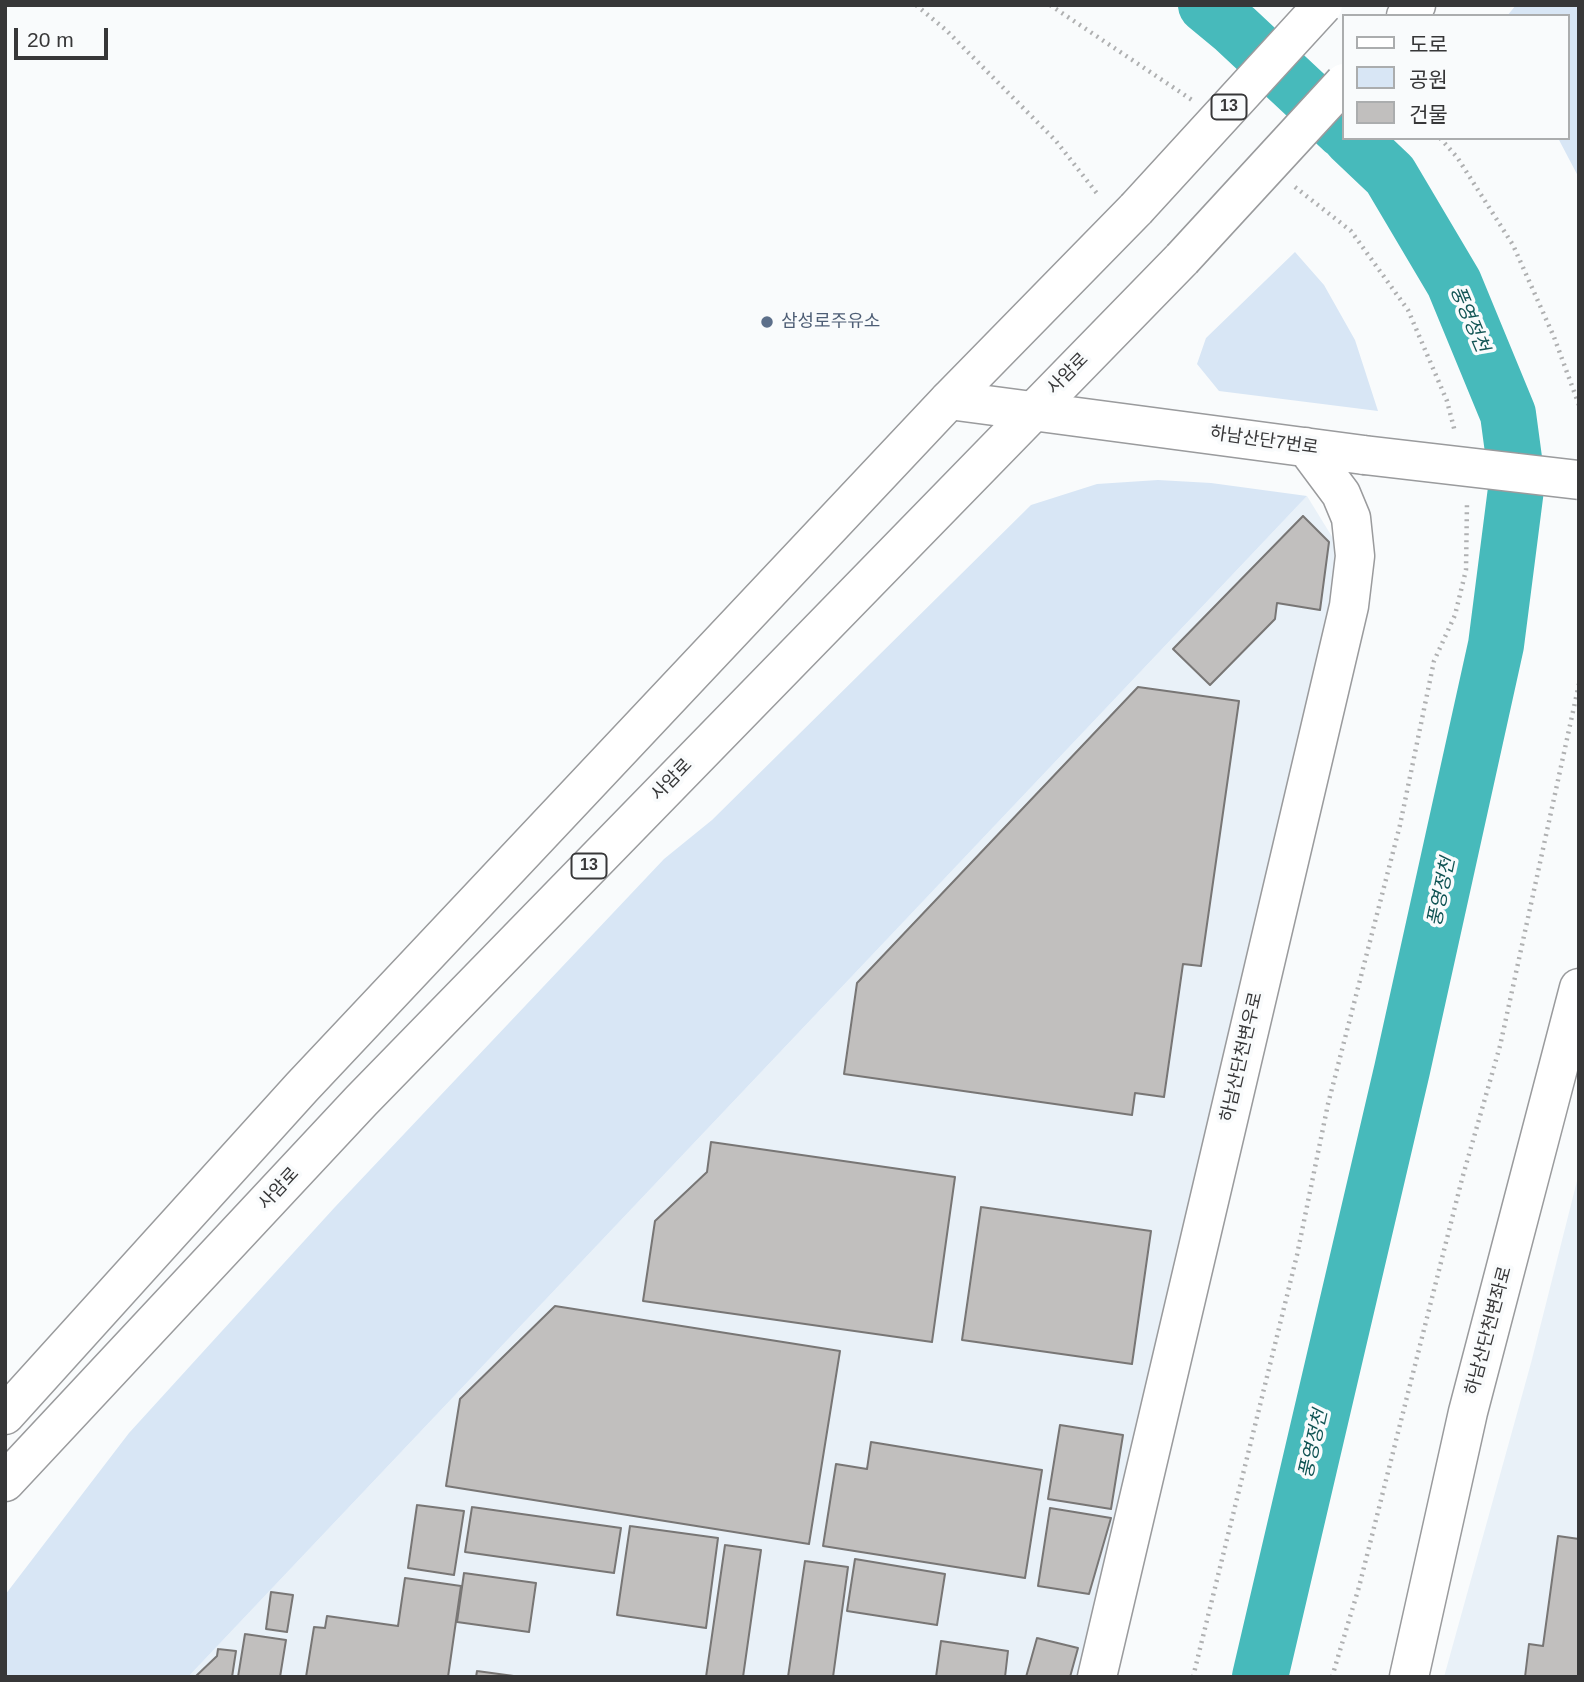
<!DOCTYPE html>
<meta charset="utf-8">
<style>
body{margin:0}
#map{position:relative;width:1584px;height:1682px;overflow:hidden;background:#f9fbfc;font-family:Helvetica,"Noto Sans KR",sans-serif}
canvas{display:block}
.frame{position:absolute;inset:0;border:7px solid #373738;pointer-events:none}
.legend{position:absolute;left:1342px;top:14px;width:228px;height:126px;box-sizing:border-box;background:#f9fbfc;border:2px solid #abadae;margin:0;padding:9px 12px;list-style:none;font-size:21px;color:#373738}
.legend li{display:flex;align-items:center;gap:14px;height:35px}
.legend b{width:35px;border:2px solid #abadae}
.scale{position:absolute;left:14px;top:28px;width:94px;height:32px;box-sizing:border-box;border:4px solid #373738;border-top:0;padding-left:9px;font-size:21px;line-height:24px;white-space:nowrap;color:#373738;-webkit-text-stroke:5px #f9fbfc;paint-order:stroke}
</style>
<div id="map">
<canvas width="1584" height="1682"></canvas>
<div class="frame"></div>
<ul class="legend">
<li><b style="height:9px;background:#fff"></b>도로</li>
<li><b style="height:19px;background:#d8e6f5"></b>공원</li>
<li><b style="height:19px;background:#c1bfbe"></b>건물</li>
</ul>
<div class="scale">20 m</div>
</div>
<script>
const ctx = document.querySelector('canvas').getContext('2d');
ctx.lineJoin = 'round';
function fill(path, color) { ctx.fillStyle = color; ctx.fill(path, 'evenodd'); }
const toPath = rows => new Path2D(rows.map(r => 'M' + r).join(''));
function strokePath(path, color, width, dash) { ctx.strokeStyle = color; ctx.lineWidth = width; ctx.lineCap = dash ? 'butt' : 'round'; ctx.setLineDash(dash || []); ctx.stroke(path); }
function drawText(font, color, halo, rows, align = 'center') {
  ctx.font = font + ' Helvetica,"Noto Sans KR",sans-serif'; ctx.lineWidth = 7; ctx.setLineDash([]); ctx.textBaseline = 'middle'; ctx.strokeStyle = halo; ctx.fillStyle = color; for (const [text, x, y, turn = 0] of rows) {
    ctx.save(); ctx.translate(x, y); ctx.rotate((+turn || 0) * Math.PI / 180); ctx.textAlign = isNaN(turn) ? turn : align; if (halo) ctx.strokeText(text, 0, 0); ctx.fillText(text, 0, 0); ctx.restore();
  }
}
const built = toPath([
 [1307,496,1342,553,1079,1677,188,1677],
 [1579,1173,1579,1677,1444,1677,1531,1363]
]);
const green = toPath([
 [1516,5,1579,5,1579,178,1558,138,1568,138,1568,16,1507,16],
 [1295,252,1324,285,1355,340,1378,411,1219,391,1197,364,1206,338],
 [1158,480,1211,483,1307,496,188,1677,5,1677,5,1595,129,1433,335,1207,664,859,712,820,1031,505,1097,484]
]);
const river = toPath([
 [1206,5,1235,29,1344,131],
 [1260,1677,1402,1070,1496,645,1517,481,1508,414,1454,283,1390,175,1351,138]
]);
const building = toPath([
 [1303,516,1329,542,1320,610,1277,603,1275,619,1210,685,1173,649,1303,516],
 [1138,687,1239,701,1201,966,1183,964,1164,1097,1135,1093,1132,1115,844,1074,857,983,1138,687],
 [711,1142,955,1177,932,1342,643,1301,655,1221,707,1172,711,1142],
 [981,1207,1151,1231,1132,1364,962,1340,981,1207],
 [555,1306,840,1351,809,1544,446,1486,460,1399,555,1306],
 [1060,1425,1123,1435,1111,1509,1048,1499,1060,1425],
 [871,1442,1042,1470,1025,1578,823,1546,836,1464,867,1469,871,1442],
 [417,1505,464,1511,454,1575,408,1568,417,1505],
 [472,1507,621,1528,614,1573,465,1552,472,1507],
 [1050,1508,1111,1518,1089,1594,1038,1586,1050,1508],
 [630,1526,718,1538,706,1628,617,1615,630,1526],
 [1558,1536,1579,1539,1579,1677,1525,1677,1529,1644,1543,1646,1558,1536],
 [725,1545,761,1550,743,1677,706,1677,725,1545],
 [855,1559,945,1574,937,1625,847,1611,855,1559],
 [805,1561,848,1567,833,1677,788,1677,805,1561],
 [464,1573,536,1583,529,1632,457,1622,464,1573],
 [405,1578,461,1586,448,1677,306,1677,314,1627,325,1628,327,1616,398,1626,405,1578],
 [271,1592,293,1595,287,1632,266,1629,271,1592],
 [245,1634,286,1640,280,1677,238,1677,245,1634],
 [1037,1638,1078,1648,1070,1677,1026,1677,1037,1638],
 [941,1641,1008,1651,1005,1677,936,1677,941,1641],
 [218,1649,236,1651,232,1677,195,1677,217,1656,218,1649],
 [477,1671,521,1677,476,1677,477,1671]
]);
const path = toPath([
 [916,5,946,30,1056,141,1099,196],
 [1050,5,1192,100],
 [1440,138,1457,157,1513,245,1554,337,1579,405],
 [1295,187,1351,231,1408,310,1447,401,1455,432],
 [1193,1677,1297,1255,1328,1104,1400,825,1434,661,1455,615,1466,570,1467,502],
 [1332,1677,1359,1587,1462,1179,1500,1046,1579,684]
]);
const minor = toPath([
 [949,400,1364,455],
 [1097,1677,1349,606,1355,556,1351,518,1341,494,1306,447],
 [1409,1677,1468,1412,1579,988]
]);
const major = toPath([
 [1406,16,1416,5],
 [5,1415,302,1087,949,400,1136,209],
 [5,1482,361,1101,1182,259]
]);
const minorBridge = toPath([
 [1364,455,1579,480]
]);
const majorBridge = toPath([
 [1136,209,1323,5],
 [1182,259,1344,83]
]);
const markers = [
 [767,322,7,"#5c6f8a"]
];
const shields = [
 [1229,107,35],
 [589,866,35]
];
const shieldNames = [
 ["13",1229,107],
 ["13",589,866]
];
const serviceNames = [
 ["삼성로주유소",781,322]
];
const streetNames = [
 ["사암로",1068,374,-45],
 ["하남산단7번로",1264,441,8],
 ["사암로",672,780,-46],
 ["하남산단천변우로",1242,1057,-77],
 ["사암로",279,1189,-47],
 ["하남산단천변좌로",1489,1331,-75]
];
const waterNames = [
 ["풍영정천",1469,319,67],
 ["풍영정천",1442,892,-78],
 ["풍영정천",1314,1444,-77]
];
fill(built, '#e9f1f8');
fill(green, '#d8e6f5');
strokePath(river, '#47babb', 56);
fill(building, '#c1bfbe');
strokePath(building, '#787675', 2);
strokePath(minor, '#9a9b9d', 41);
strokePath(major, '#9a9b9d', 41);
strokePath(path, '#afb0b1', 4.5, [2, 5]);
strokePath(minor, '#fff', 38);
strokePath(major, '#fff', 38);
strokePath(minorBridge, '#9a9b9d', 41, []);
strokePath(majorBridge, '#9a9b9d', 41, []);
strokePath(minorBridge, '#fff', 38);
strokePath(majorBridge, '#fff', 38);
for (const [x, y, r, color] of markers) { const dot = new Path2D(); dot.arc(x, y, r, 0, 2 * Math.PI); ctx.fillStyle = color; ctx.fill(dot); strokePath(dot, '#f9fbfc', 2.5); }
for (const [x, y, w] of shields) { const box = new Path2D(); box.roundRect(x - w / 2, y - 12.5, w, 25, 5); ctx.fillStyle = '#f9fbfc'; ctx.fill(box); strokePath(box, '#373738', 2); }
drawText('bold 16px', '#373738', null, shieldNames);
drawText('18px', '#4e5e75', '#f9fbfc', serviceNames, 'left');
drawText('18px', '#373738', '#f9fbfc', streetNames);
drawText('italic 19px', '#115454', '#f9fbfc', waterNames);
</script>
